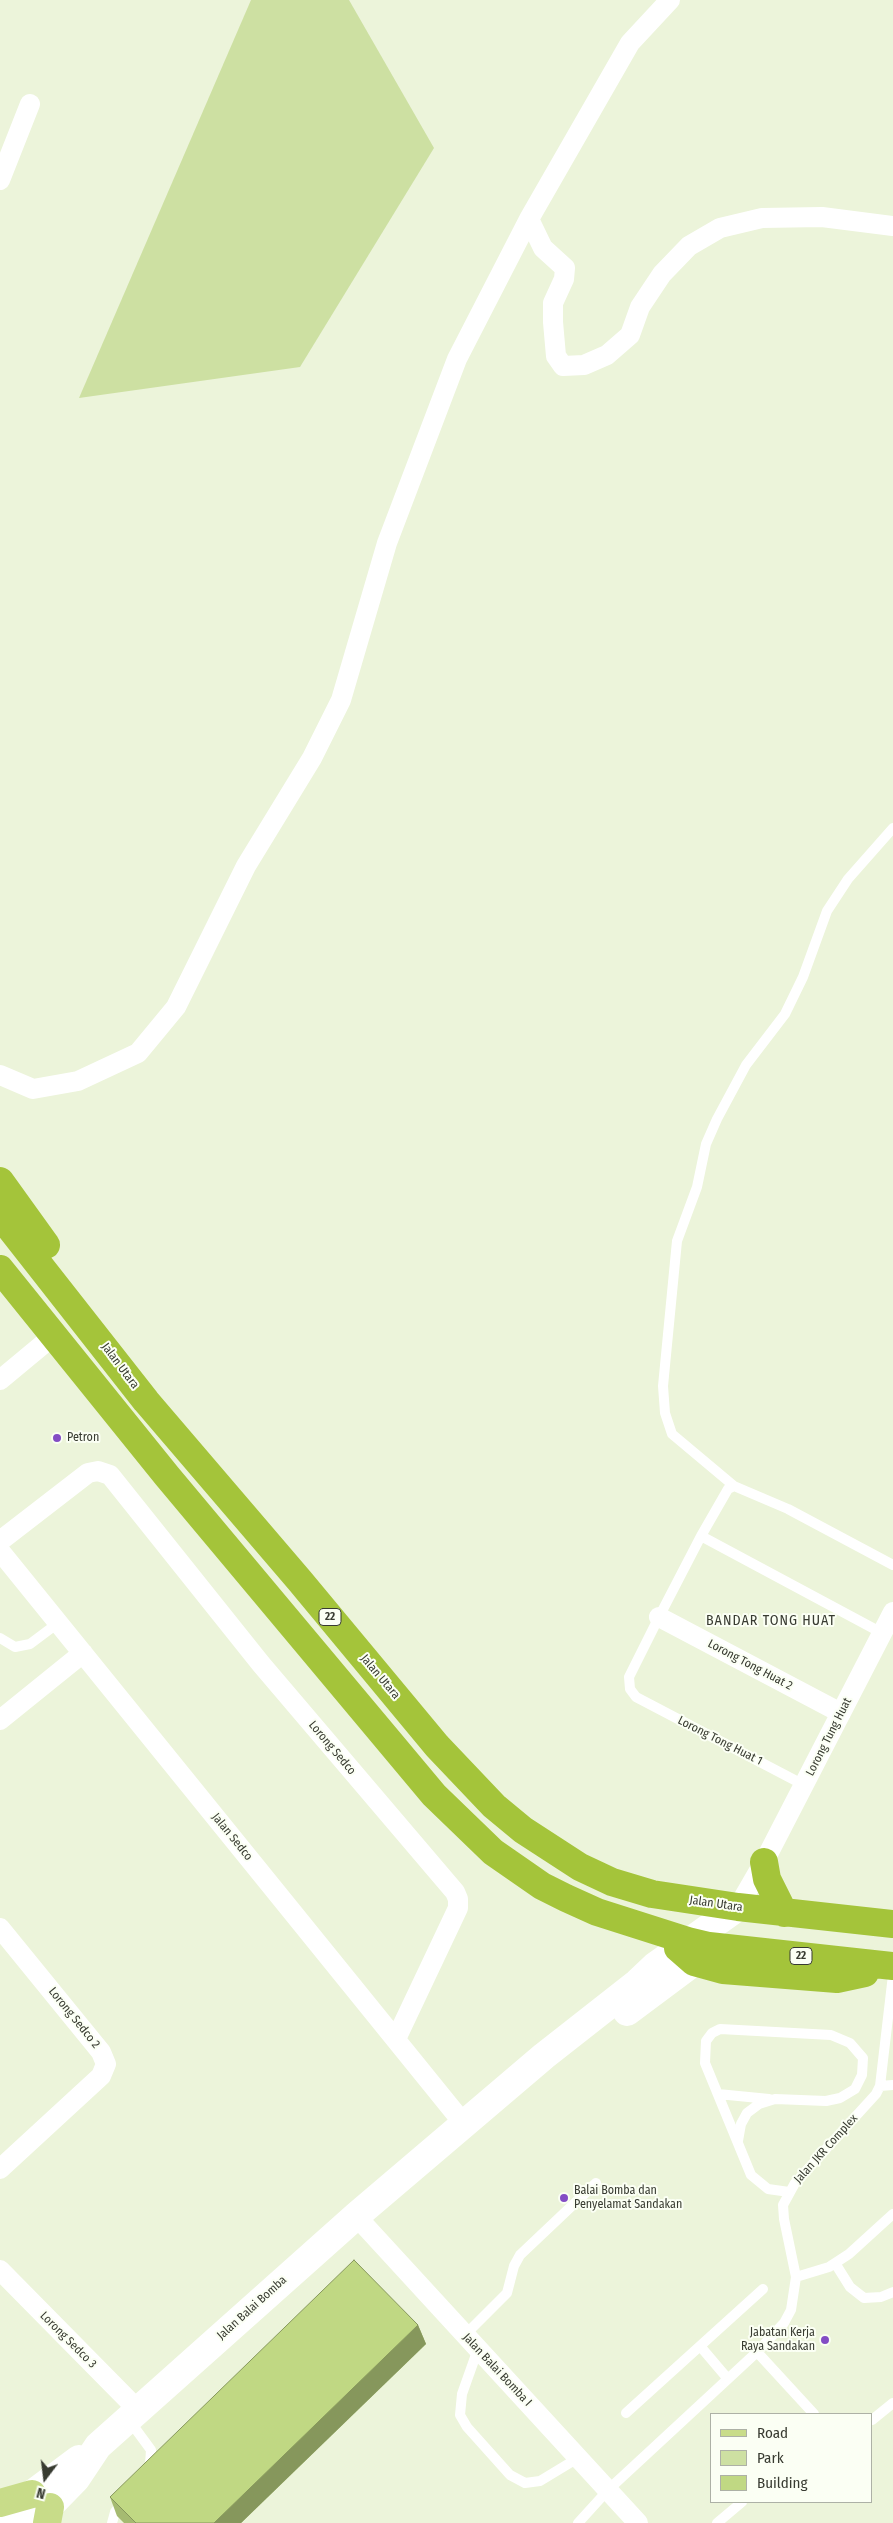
<!DOCTYPE html>
<style>
body{margin:0}
#map{position:relative;width:893px;height:2523px;overflow:hidden;background:#ecf4da;font-family:"Fira Sans Condensed",sans-serif}
canvas{display:block}
.legend{position:absolute;left:710px;top:2413px;width:162px;height:90px;box-sizing:border-box;background:#fbfff4;border:1px solid #adb1a6;margin:0;padding:6px 9px;list-style:none;font-size:15px;color:#383b31}
.legend li{display:flex;align-items:center;gap:10px;height:25px}
.legend b{width:25px;border:1px solid #adb1a6}
.north{position:absolute;left:20px;top:2453px;width:50px;height:50px;-webkit-text-stroke:4px #fbfff4;paint-order:stroke;rotate:195deg;font-size:14px;font-weight:700;line-height:20px;text-align:center;color:#383b31}
.north::after{content:'';display:block;margin:auto;width:18px;height:22px;background:#383b31;clip-path:polygon(50% 0,100% 100%,50% 72%,0 100%)}
</style>
<div id="map">
<canvas width="893" height="2523"></canvas>
<ul class="legend">
<li><b style="height:6px;background:#c8dc89"></b>Road</li>
<li><b style="height:14px;background:#cde0a2"></b>Park</li>
<li><b style="height:14px;background:#c0d883"></b>Building</li>
</ul>
<div class="north">N</div>
</div>
<script>
const ctx = document.querySelector('canvas').getContext('2d');
ctx.lineJoin = 'round';
function fill(path, color) { ctx.fillStyle = color; ctx.fill(path, 'evenodd'); }
const toPath = rows => new Path2D(rows.map(r => 'M' + r).join(''));
function strokePath(path, color, width, dash) { ctx.strokeStyle = color; ctx.lineWidth = width; ctx.lineCap = dash ? 'butt' : 'round'; ctx.setLineDash(dash || []); ctx.stroke(path); }
function drawText(font, color, halo, rows, align = 'center') {
  ctx.font = font + ' "Fira Sans Condensed",sans-serif'; ctx.lineWidth = 4; ctx.setLineDash([]); ctx.textBaseline = 'middle'; ctx.strokeStyle = halo; ctx.fillStyle = color; for (const [text, x, y, turn = 0] of rows) {
    ctx.save(); ctx.translate(x, y); ctx.rotate((+turn || 0) * Math.PI / 180); ctx.textAlign = isNaN(turn) ? turn : align; if (halo) ctx.strokeText(text, 0, 0); ctx.fillText(text, 0, 0); ctx.restore();
  }
}
const green = toPath([
 [251,0,349,0,434,148,300,367,79,398]
]);
const lane = toPath([
 [734,1486,672,1434,665,1413,663,1386,677,1241,697,1187,706,1144,717,1119,746,1065,785,1014,803,977,827,911,848,879,893,828],
 [701,1536,728,1489,734,1486,788,1509,893,1565],
 [0,1638,15,1647,30,1644,58,1623],
 [804,1785,636,1697,630,1689,629,1677,659,1617,701,1536,882,1633],
 [880,2086,893,2085],
 [718,2094,769,2099],
 [738,2141,741,2124,747,2113,759,2104,775,2099,826,2101,840,2098,855,2089,862,2075,863,2058,850,2043,831,2035,720,2029,712,2033,706,2041,705,2063,751,2175,768,2189,789,2192],
 [835,2263,850,2287,864,2298,881,2297,893,2292],
 [796,2277,829,2267,849,2254,893,2214],
 [465,2335,507,2293,514,2266,520,2255,596,2183],
 [700,2346,728,2379],
 [478,2349,462,2394,460,2415,467,2427,510,2475,525,2483,540,2481,578,2458],
 [757,2352,814,2414],
 [626,2413,763,2289],
 [129,2420,151,2450,150,2464,147,2470],
 [872,2420,893,2403],
 [112,2523,115,2512,123,2501],
 [578,2523,608,2490,757,2352,784,2323,791,2310,796,2277,784,2219,783,2205,795,2183,876,2094,880,2086,893,1975],
 [717,2523,742,2502]
]);
const street = toPath([
 [0,180,30,104],
 [529,219,543,248,565,268,564,279,553,303,553,322,556,356,563,366,584,365,607,355,630,335,640,307,662,274,689,246,720,228,762,218,822,217,893,226],
 [0,1075,33,1089,78,1081,138,1053,176,1007,246,866,312,758,341,700,387,543,457,359,529,219,630,43,670,0],
 [0,1380,53,1336],
 [0,1541,88,1473,98,1471,110,1475,261,1664,455,1892,458,1899,458,1908,396,2039],
 [0,1551,464,2124],
 [659,1617,841,1713],
 [0,1720,83,1653],
 [738,1907,764,1862,893,1612],
 [0,1928,101,2052,106,2064,101,2076,0,2169],
 [356,2216,638,2523],
 [0,2270,138,2410]
]);
const secondary = toPath([
 [627,2012,694,1962,710,1945],
 [1,2523,32,2494,79,2459],
 [33,2523,76,2479,98,2446,356,2216,544,2056,637,1983,655,1966,738,1907]
]);
const primary = toPath([
 [0,2503,32,2494],
 [47,2523,50,2507]
]);
const highway = toPath([
 [0,1181,46,1245],
 [0,1215,146,1401,300,1581,437,1746,494,1806,523,1830,580,1867,612,1882,652,1894,738,1907,893,1924],
 [0,1269,167,1476,434,1795,493,1852,542,1886,566,1898,597,1912,688,1941,709,1946,893,1966],
 [764,1862,767,1879,784,1913],
 [678,1948,694,1962,723,1970,837,1979,865,1973]
]);
const wall = toPath([
 [418,2325,426,2344,241,2523,124,2523,117,2516,110,2497]
]);
const shadedWall = toPath([
 [418,2325,426,2344,241,2523,214,2523]
]);
const building = toPath([
 [354,2260,418,2325,214,2523,136,2523,110,2497,354,2260]
]);
const markers = [
 [57,1438,5,"#834cc4"],
 [564,2198,5,"#834cc4"],
 [825,2340,5,"#834cc4"]
];
const shields = [
 [330,1617,22],
 [801,1956,22]
];
const shieldNames = [
 ["22",330,1617],
 ["22",801,1956]
];
const streetNames = [
 ["Jalan Utara",120,1366,53],
 ["Lorong Tong Huat 2",750,1665,28],
 ["Jalan Utara",380,1677,50],
 ["Lorong Tung Huat",829,1737,-63],
 ["Lorong Tong Huat 1",720,1741,27],
 ["Lorong Sedco",332,1748,50],
 ["Jalan Sedco",232,1837,51],
 ["Jalan Utara",716,1904,8],
 ["Lorong Sedco 2",74,2018,51],
 ["Jalan JKR Complex",826,2149,-48],
 ["Jalan Balai Bomba",252,2308,-42],
 ["Lorong Sedco 3",68,2340,45],
 ["Jalan Balai Bomba I",497,2370,47]
];
const poiNames = [
 ["Petron",67,1438],
 ["Balai Bomba dan",574,2191],
 ["Penyelamat Sandakan",574,2205],
 ["Jabatan Kerja",815,2333,"right"],
 ["Raya Sandakan",815,2347,"right"]
];
const neighbourhoodNames = [
 ["BANDAR TONG HUAT",771,1621]
];
fill(green, '#cde0a2');
strokePath(lane, '#fff', 10);
strokePath(street, '#fff', 20);
strokePath(secondary, '#fff', 28);
strokePath(primary, '#c8dc89', 28);
strokePath(highway, '#a4c43a', 28);
fill(wall, '#a5ba71');
fill(shadedWall, '#86975c');
fill(building, '#c0d883');
strokePath(building, '#86975c', 1);
for (const [x, y, r, color] of markers) { const dot = new Path2D(); dot.arc(x, y, r, 0, 2 * Math.PI); ctx.fillStyle = color; ctx.fill(dot); strokePath(dot, '#fbfff4', 2); }
for (const [x, y, w] of shields) { const box = new Path2D(); box.roundRect(x - w / 2, y - 8.5, w, 17, 4); ctx.fillStyle = '#fbfff4'; ctx.fill(box); strokePath(box, '#383b31', 1); }
drawText('bold 11px', '#383b31', null, shieldNames);
drawText('12px', '#383b31', '#fbfff4', streetNames);
drawText('12px', '#383b31', '#fbfff4', poiNames, 'left');
ctx.letterSpacing = '1px';
drawText('14px', '#383b31', '#fbfff4', neighbourhoodNames);
ctx.letterSpacing = '0px';
</script>
